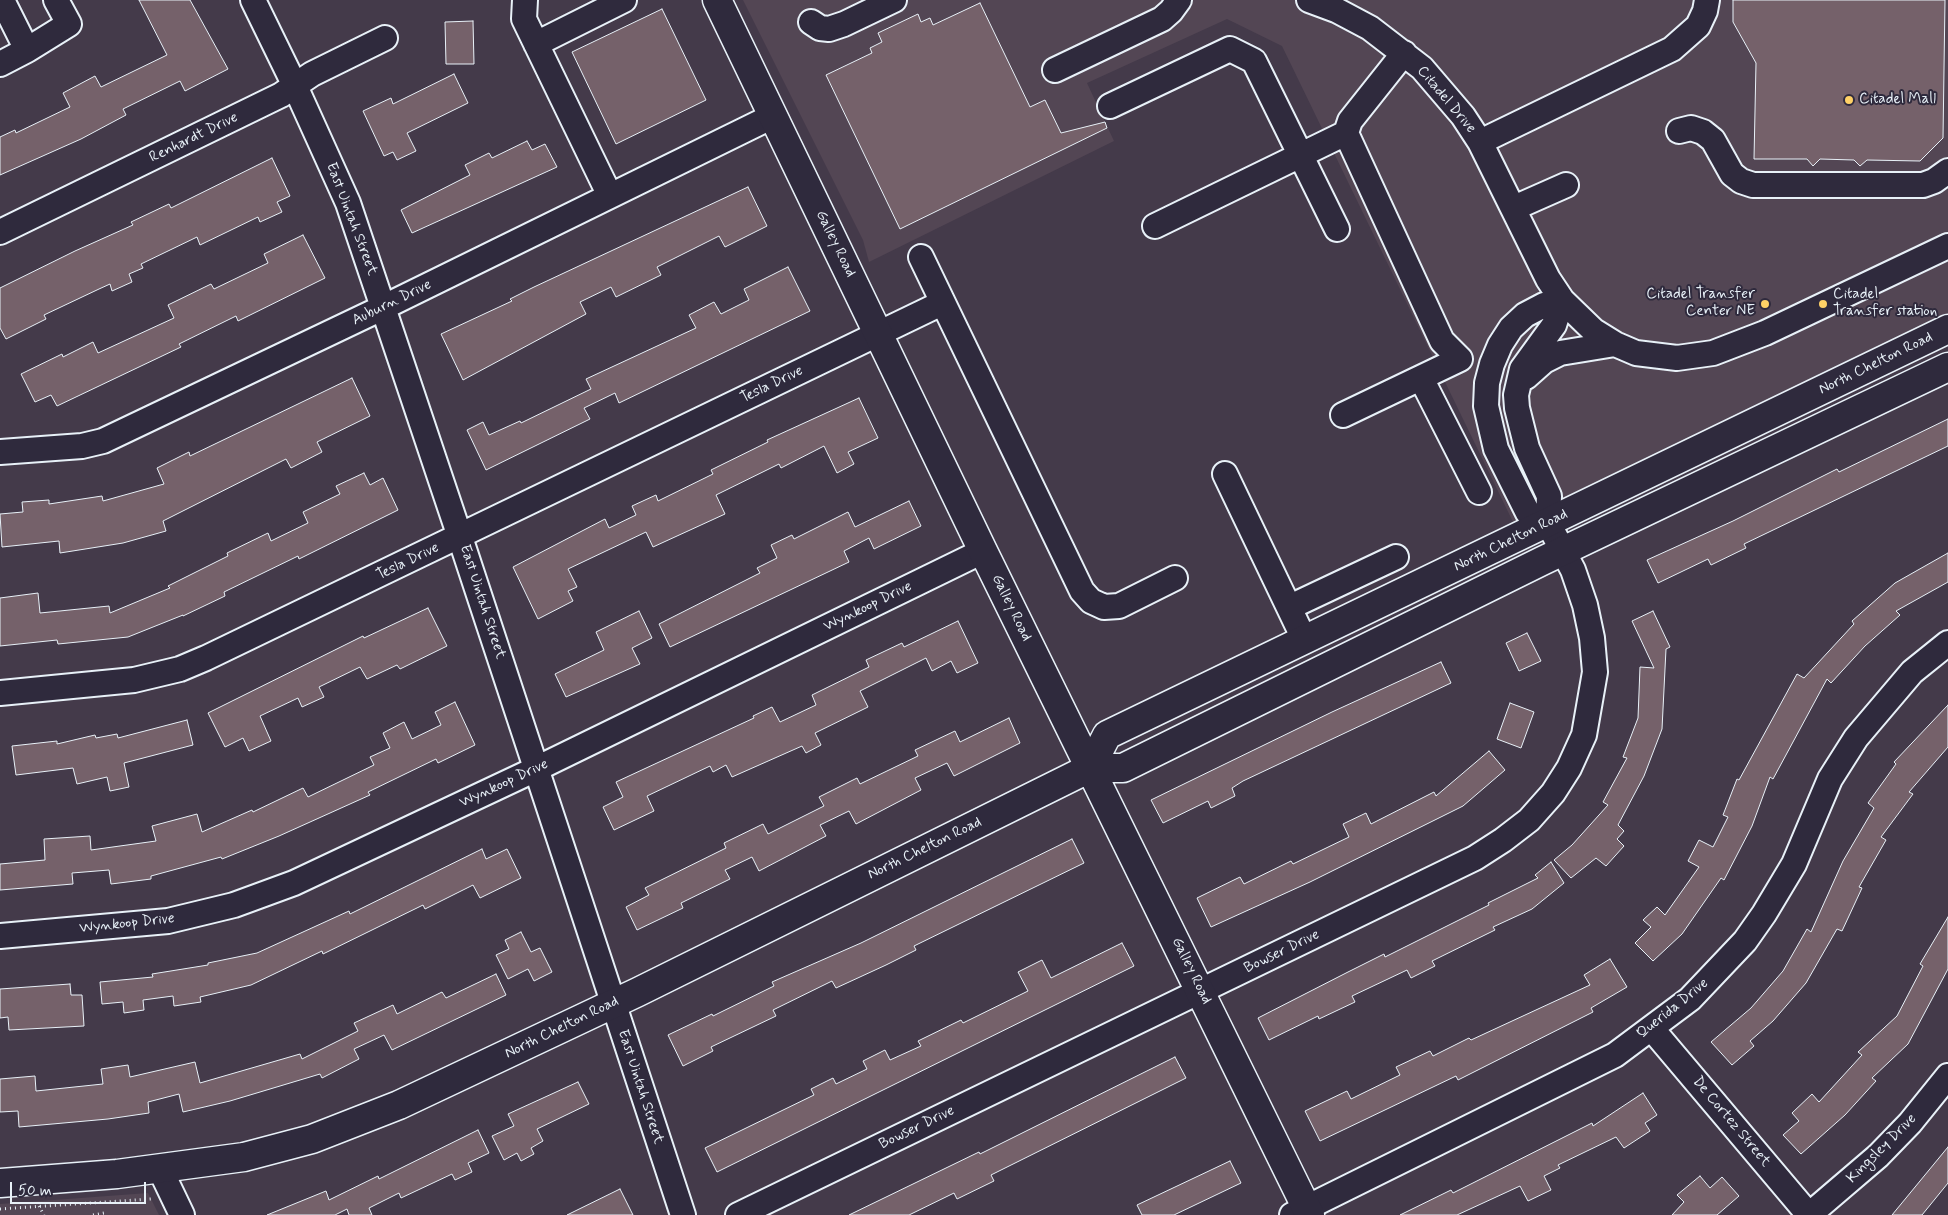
<!DOCTYPE html>
<style>
body{margin:0}
#map{position:relative;width:1948px;height:1215px;overflow:hidden;background:#443a4a;font-family:Mynerve,sans-serif}
canvas{display:block}
.scale{position:absolute;left:10px;top:1182px;width:136px;height:22px;box-sizing:border-box;border:2px solid #e8f1f8;border-top:0;padding-left:6px;font-size:15px;line-height:18px;white-space:nowrap;color:#e8f1f8;-webkit-text-stroke:4px #2f2a3d;paint-order:stroke}
</style>
<div id="map">
<canvas width="1948" height="1215"></canvas>
<div class="scale">50 m</div>
</div>
<script>
const ctx = document.querySelector('canvas').getContext('2d');
ctx.lineJoin = 'round';
function fill(path, color) { ctx.fillStyle = color; ctx.fill(path, 'evenodd'); }
const toPath = rows => new Path2D(rows.map(r => 'M' + r).join(''));
function strokePath(path, color, width, dash) { ctx.strokeStyle = color; ctx.lineWidth = width; ctx.lineCap = dash ? 'butt' : 'round'; ctx.setLineDash(dash || []); ctx.stroke(path); }
function drawText(font, color, halo, rows, align = 'center') {
  ctx.font = font + ' Mynerve,sans-serif'; ctx.lineWidth = 4; ctx.setLineDash([]); ctx.textBaseline = 'middle'; ctx.strokeStyle = halo; ctx.fillStyle = color; for (const [text, x, y, turn = 0] of rows) {
    ctx.save(); ctx.translate(x, y); ctx.rotate((+turn || 0) * Math.PI / 180); ctx.textAlign = isNaN(turn) ? turn : align; if (halo) ctx.strokeText(text, 0, 0); ctx.fillText(text, 0, 0); ctx.restore();
  }
}
const built = toPath([
 [743,0,1948,0,1948,315,1513,522,1282,46,1227,19,1087,83,1114,141,869,262,863,240],
 [148,1193,159,1215,0,1215,0,1204]
]);
const building = toPath([
 [139,0,190,0,228,69,185,91,180,81,123,109,126,115,81,139,0,175,0,137,15,130,16,133,70,107,63,93,95,76,101,87,167,55,139,0],
 [1733,0,1945,0,1943,138,1920,161,1867,160,1860,166,1854,160,1820,159,1813,166,1807,159,1754,159,1756,63,1733,22,1733,0],
 [980,3,1030,107,1045,100,1061,133,1105,122,1107,128,900,229,826,75,872,53,870,48,882,42,878,33,918,14,921,22,930,18,933,25,980,3],
 [662,9,706,100,616,144,572,52,662,9],
 [473,21,474,64,446,64,445,22,473,21],
 [454,74,468,103,407,133,416,151,397,160,393,152,384,156,363,111,391,98,393,104,454,74],
 [527,141,532,150,545,144,557,167,412,233,401,210,470,175,465,165,489,153,492,158,527,141],
 [272,158,290,196,277,202,282,212,260,222,258,217,200,245,197,237,141,264,143,268,129,274,132,282,112,291,110,284,99,289,44,315,46,319,6,339,0,328,0,288,75,251,133,225,131,222,169,204,171,208,272,158],
 [748,187,767,226,725,247,719,236,657,267,661,275,616,297,611,287,580,302,586,314,463,380,441,334,512,301,510,299,534,287,748,187],
 [303,235,325,278,238,321,236,316,179,344,181,347,57,406,51,395,35,402,21,374,62,354,63,357,93,342,98,353,174,318,168,305,211,284,214,289,268,263,264,254,303,235],
 [788,267,810,311,619,403,615,393,584,408,590,419,486,470,467,430,483,422,489,435,520,421,521,423,591,389,586,379,696,328,689,315,714,302,721,314,749,300,744,289,788,267],
 [352,378,370,416,317,442,322,452,291,468,286,459,163,521,166,531,123,543,60,553,59,541,2,547,0,514,23,512,22,502,49,500,49,504,102,496,103,501,164,484,157,468,189,452,190,456,352,378],
 [859,398,878,438,848,452,854,464,837,473,824,446,781,468,779,464,716,495,725,514,653,547,646,532,568,569,577,587,568,591,573,601,538,619,513,567,605,519,609,528,636,515,632,506,656,495,658,501,713,474,711,470,768,442,767,440,859,398],
 [1948,419,1948,446,1744,544,1746,548,1711,565,1708,559,1658,583,1647,560,1733,521,1837,469,1839,472,1948,419],
 [364,473,370,485,383,478,398,510,299,559,298,556,224,592,225,596,183,616,183,615,128,637,58,644,57,640,0,646,0,598,38,593,40,613,109,606,110,613,170,588,168,586,228,556,227,553,268,533,271,541,308,523,303,512,340,494,336,486,364,473],
 [909,501,921,526,874,549,869,538,844,551,849,562,670,647,659,624,760,573,757,568,777,558,771,545,792,535,794,539,848,512,855,527,909,501],
 [1948,553,1948,582,1896,611,1900,615,1865,646,1831,683,1827,679,1773,779,1770,777,1752,826,1724,880,1721,878,1682,934,1653,961,1635,943,1651,927,1643,920,1657,907,1665,915,1699,867,1688,861,1699,840,1713,847,1728,817,1723,815,1737,779,1739,780,1797,674,1804,678,1854,624,1852,621,1895,583,1948,553],
 [428,608,447,646,400,669,397,665,367,679,360,667,319,687,324,697,302,707,298,698,260,716,271,741,249,751,243,738,225,747,208,713,363,636,364,638,428,608],
 [639,611,652,638,632,648,640,664,566,697,555,674,604,650,596,632,639,611],
 [1653,611,1670,647,1666,649,1662,729,1644,776,1618,825,1624,831,1617,839,1624,846,1606,866,1596,858,1571,878,1554,860,1572,845,1608,805,1603,802,1627,758,1623,757,1638,718,1640,667,1654,668,1632,621,1653,611],
 [958,621,978,663,957,673,951,661,932,671,926,658,860,691,868,707,815,733,821,745,806,753,802,746,732,777,726,765,713,772,710,766,647,796,654,811,614,830,603,807,623,797,616,782,754,718,753,716,772,707,780,722,816,705,812,695,869,667,866,660,902,643,904,647,958,621],
 [1527,633,1541,661,1519,671,1506,643,1527,633],
 [1441,662,1451,683,1243,781,1232,788,1235,796,1211,808,1208,801,1163,823,1151,800,1332,712,1441,662],
 [455,702,475,745,438,763,436,759,368,792,370,795,279,836,222,859,221,857,151,876,151,879,111,884,109,870,72,873,73,884,0,890,0,864,45,860,44,839,90,836,91,850,156,841,152,826,197,814,202,832,252,810,253,812,303,788,308,797,374,765,370,757,390,748,383,733,404,722,412,739,441,725,435,712,455,702],
 [1510,703,1534,712,1521,748,1497,739,1510,703],
 [1948,705,1948,747,1909,792,1913,794,1881,837,1886,840,1859,887,1862,888,1842,931,1837,929,1806,983,1773,1021,1750,1041,1754,1046,1732,1065,1711,1042,1751,1008,1783,971,1807,929,1811,932,1843,861,1874,808,1868,803,1896,764,1894,762,1948,705],
 [1009,718,1020,743,954,776,947,763,915,778,921,790,856,824,849,811,820,825,826,836,759,871,752,857,725,870,730,879,681,903,683,908,637,930,626,907,649,895,645,888,726,848,724,843,763,824,768,834,824,806,819,797,857,778,860,784,918,756,915,750,955,731,960,742,1009,718],
 [187,720,193,745,124,763,129,787,110,791,107,777,77,784,73,768,16,775,12,746,57,741,57,744,95,735,96,738,117,734,118,738,187,720],
 [1489,751,1505,770,1463,806,1310,882,1211,927,1197,898,1240,877,1244,884,1291,861,1293,864,1349,837,1343,824,1366,813,1371,824,1434,792,1436,796,1489,751],
 [1072,839,1084,863,914,946,916,950,886,965,836,988,832,981,773,1010,776,1016,711,1047,713,1051,683,1066,668,1035,712,1014,713,1016,774,986,772,982,861,943,1072,839],
 [482,849,486,859,507,849,521,878,480,898,473,885,425,909,423,905,323,954,322,951,251,985,200,997,201,1002,174,1006,173,996,143,1000,144,1010,124,1013,123,1002,102,1004,100,982,153,977,152,974,208,965,208,963,257,953,349,911,350,914,482,849],
 [1551,862,1564,883,1532,909,1493,927,1495,930,1432,961,1435,966,1411,978,1407,970,1352,996,1355,1002,1319,1019,1318,1016,1269,1040,1258,1018,1348,972,1384,954,1385,957,1489,905,1488,903,1538,878,1535,875,1551,862],
 [1948,917,1948,969,1908,1044,1872,1078,1876,1081,1845,1115,1801,1154,1783,1135,1799,1121,1792,1113,1812,1094,1819,1102,1862,1055,1858,1052,1897,1016,1923,966,1920,964,1948,917],
 [521,932,531,952,540,948,552,972,534,981,528,969,508,979,496,955,509,949,505,940,521,932],
 [1122,943,1134,966,717,1172,705,1148,814,1095,811,1089,833,1078,836,1084,867,1069,863,1061,885,1050,890,1060,921,1046,918,1041,961,1020,963,1023,1028,991,1018,972,1042,960,1051,978,1122,943],
 [1610,959,1627,987,1591,1008,1593,1012,1458,1080,1456,1076,1320,1141,1305,1111,1347,1091,1351,1099,1400,1075,1396,1067,1430,1051,1433,1056,1469,1038,1471,1040,1590,985,1584,975,1610,959],
 [496,974,506,995,392,1050,384,1035,354,1049,359,1059,322,1078,320,1074,230,1101,183,1112,179,1094,148,1102,149,1113,108,1119,19,1127,18,1111,0,1112,0,1079,35,1076,36,1091,103,1084,101,1069,128,1065,130,1077,195,1062,200,1083,300,1054,302,1059,358,1031,354,1023,393,1005,397,1014,442,992,446,998,496,974],
 [70,984,71,995,82,995,84,1026,9,1030,8,1017,0,1018,0,989,70,984],
 [1175,1057,1186,1078,991,1175,994,1181,957,1199,954,1193,909,1215,849,1215,979,1152,980,1154,1175,1057],
 [578,1082,589,1104,537,1129,543,1141,531,1148,534,1154,521,1161,517,1153,504,1160,492,1136,514,1126,508,1114,578,1082],
 [1643,1093,1657,1115,1645,1123,1650,1131,1624,1148,1616,1137,1558,1165,1560,1168,1544,1176,1551,1190,1528,1201,1520,1186,1457,1215,1400,1215,1451,1190,1453,1193,1592,1123,1593,1126,1643,1093],
 [478,1130,489,1153,468,1163,472,1172,455,1180,452,1174,401,1198,399,1193,369,1208,372,1215,349,1215,347,1209,335,1215,267,1215,326,1191,329,1200,378,1176,379,1179,478,1130],
 [1948,1147,1948,1183,1922,1215,1892,1215,1948,1147],
 [1230,1161,1241,1183,1174,1215,1142,1215,1137,1205,1230,1161],
 [1700,1176,1710,1188,1722,1177,1739,1196,1717,1215,1672,1215,1684,1202,1677,1195,1700,1176],
 [620,1189,633,1215,567,1215,620,1189]
]);
const path = toPath([
 [39,1206,44,1215],
 [0,1209,151,1199],
 [93,1215,104,1213,105,1215]
]);
const minor = toPath([
 [253,0,295,86,348,203,460,537,683,1215],
 [525,0,524,19,610,196],
 [1309,0,1336,10,1370,28,1422,68,1463,116,1480,142,1548,279,1562,300,1594,331,1615,344,1636,353,1677,358,1713,353,1765,333,1948,246],
 [811,22,820,28,829,29,844,24,894,0],
 [536,44,624,0],
 [27,50,69,24,56,0],
 [0,64,27,50,5,6],
 [1055,70,1162,19,1171,11,1179,0],
 [1110,106,1230,49,1254,61,1337,229],
 [1679,131,1691,128,1703,132,1713,140,1732,174,1741,181,1753,185,1923,185,1934,181,1948,171],
 [1480,142,1672,49,1698,26,1705,11,1707,0],
 [1514,208,1566,185],
 [1155,226,1346,133],
 [0,232,281,95,312,74,385,38],
 [921,257,1082,591,1091,601,1104,607,1119,606,1175,578],
 [1526,377,1544,361,1560,353,1615,344],
 [1421,378,1479,492],
 [1343,415,1460,359,1442,341,1346,133,1350,121,1404,53],
 [0,452,82,446,103,441,384,307,773,116],
 [1225,474,1304,639],
 [1548,523,1528,513,1496,449,1486,406,1487,383,1492,364,1500,345,1511,328,1525,315,1544,305,1562,300],
 [1548,523,1549,496,1527,448,1517,408,1516,395,1522,369,1554,325,1562,300],
 [1290,607,1396,557],
 [0,693,134,680,180,669,206,658,942,303],
 [0,936,168,921,234,905,294,883,536,769,983,551],
 [1652,1029,1809,1215],
 [160,1169,182,1215],
 [738,1215,1475,858,1503,840,1529,820,1553,793,1569,768,1584,735,1595,672,1592,638,1585,605,1573,570,1548,523],
 [1292,1215,1615,1055,1690,999,1745,941,1764,914,1794,864,1830,779,1856,738,1912,672,1948,643],
 [1809,1215,1878,1156,1910,1123,1948,1076]
]);
const major = toPath([
 [717,0,983,551,1310,1215],
 [1090,768,1107,735,1948,329],
 [0,1183,117,1174,244,1157,312,1139,399,1105,638,992,1090,768,1123,768,1542,561,1948,367]
]);
const markers = [
 [1849,100,5,"#ffd166"],
 [1765,304,5,"#ffd166"],
 [1823,304,5,"#ffd166"]
];
const streetNames = [
 ["Citadel Drive",1446,100,50],
 ["Renhardt Drive",194,138,-26],
 ["East Uintah Street",351,219,69],
 ["Galley Road",835,244,64],
 ["Auburn Drive",392,303,-26],
 ["North Chelton Road",1876,364,-26],
 ["Tesla Drive",772,385,-26],
 ["North Chelton Road",1511,541,-26],
 ["Tesla Drive",408,562,-26],
 ["East Uintah Street",482,602,72],
 ["Wynkoop Drive",868,607,-26],
 ["Galley Road",1011,608,64],
 ["Wynkoop Drive",504,784,-25],
 ["North Chelton Road",925,849,-26],
 ["Wynkoop Drive",127,924,-6],
 ["Bowser Drive",1282,952,-26],
 ["Galley Road",1191,971,64],
 ["Querida Drive",1673,1009,-39],
 ["North Chelton Road",562,1028,-26],
 ["East Uintah Street",640,1087,72],
 ["De Cortez Street",1731,1122,50],
 ["Bowser Drive",917,1128,-26],
 ["Kingsley Drive",1882,1149,-45]
];
const poiNames = [
 ["Citadel Mall",1859,100],
 ["Citadel Transfer",1755,295,"right"],
 ["Center NE",1755,312,"right"],
 ["Citadel",1833,295],
 ["Transfer station",1833,312]
];
fill(built, '#534654');
fill(building, '#75616a');
strokePath(building, '#e8f1f8', 1);
strokePath(minor, '#e8f1f8', 28);
strokePath(major, '#e8f1f8', 31);
strokePath(path, '#e8f1f8', 3, [1, 4]);
strokePath(minor, '#2f2a3d', 24);
strokePath(major, '#2f2a3d', 28);
for (const [x, y, r, color] of markers) { const dot = new Path2D(); dot.arc(x, y, r, 0, 2 * Math.PI); ctx.fillStyle = color; ctx.fill(dot); strokePath(dot, '#2f2a3d', 2); }
drawText('15px', '#e8f1f8', '#2f2a3d', streetNames);
drawText('15px', '#e8f1f8', '#2f2a3d', poiNames, 'left');
</script>
